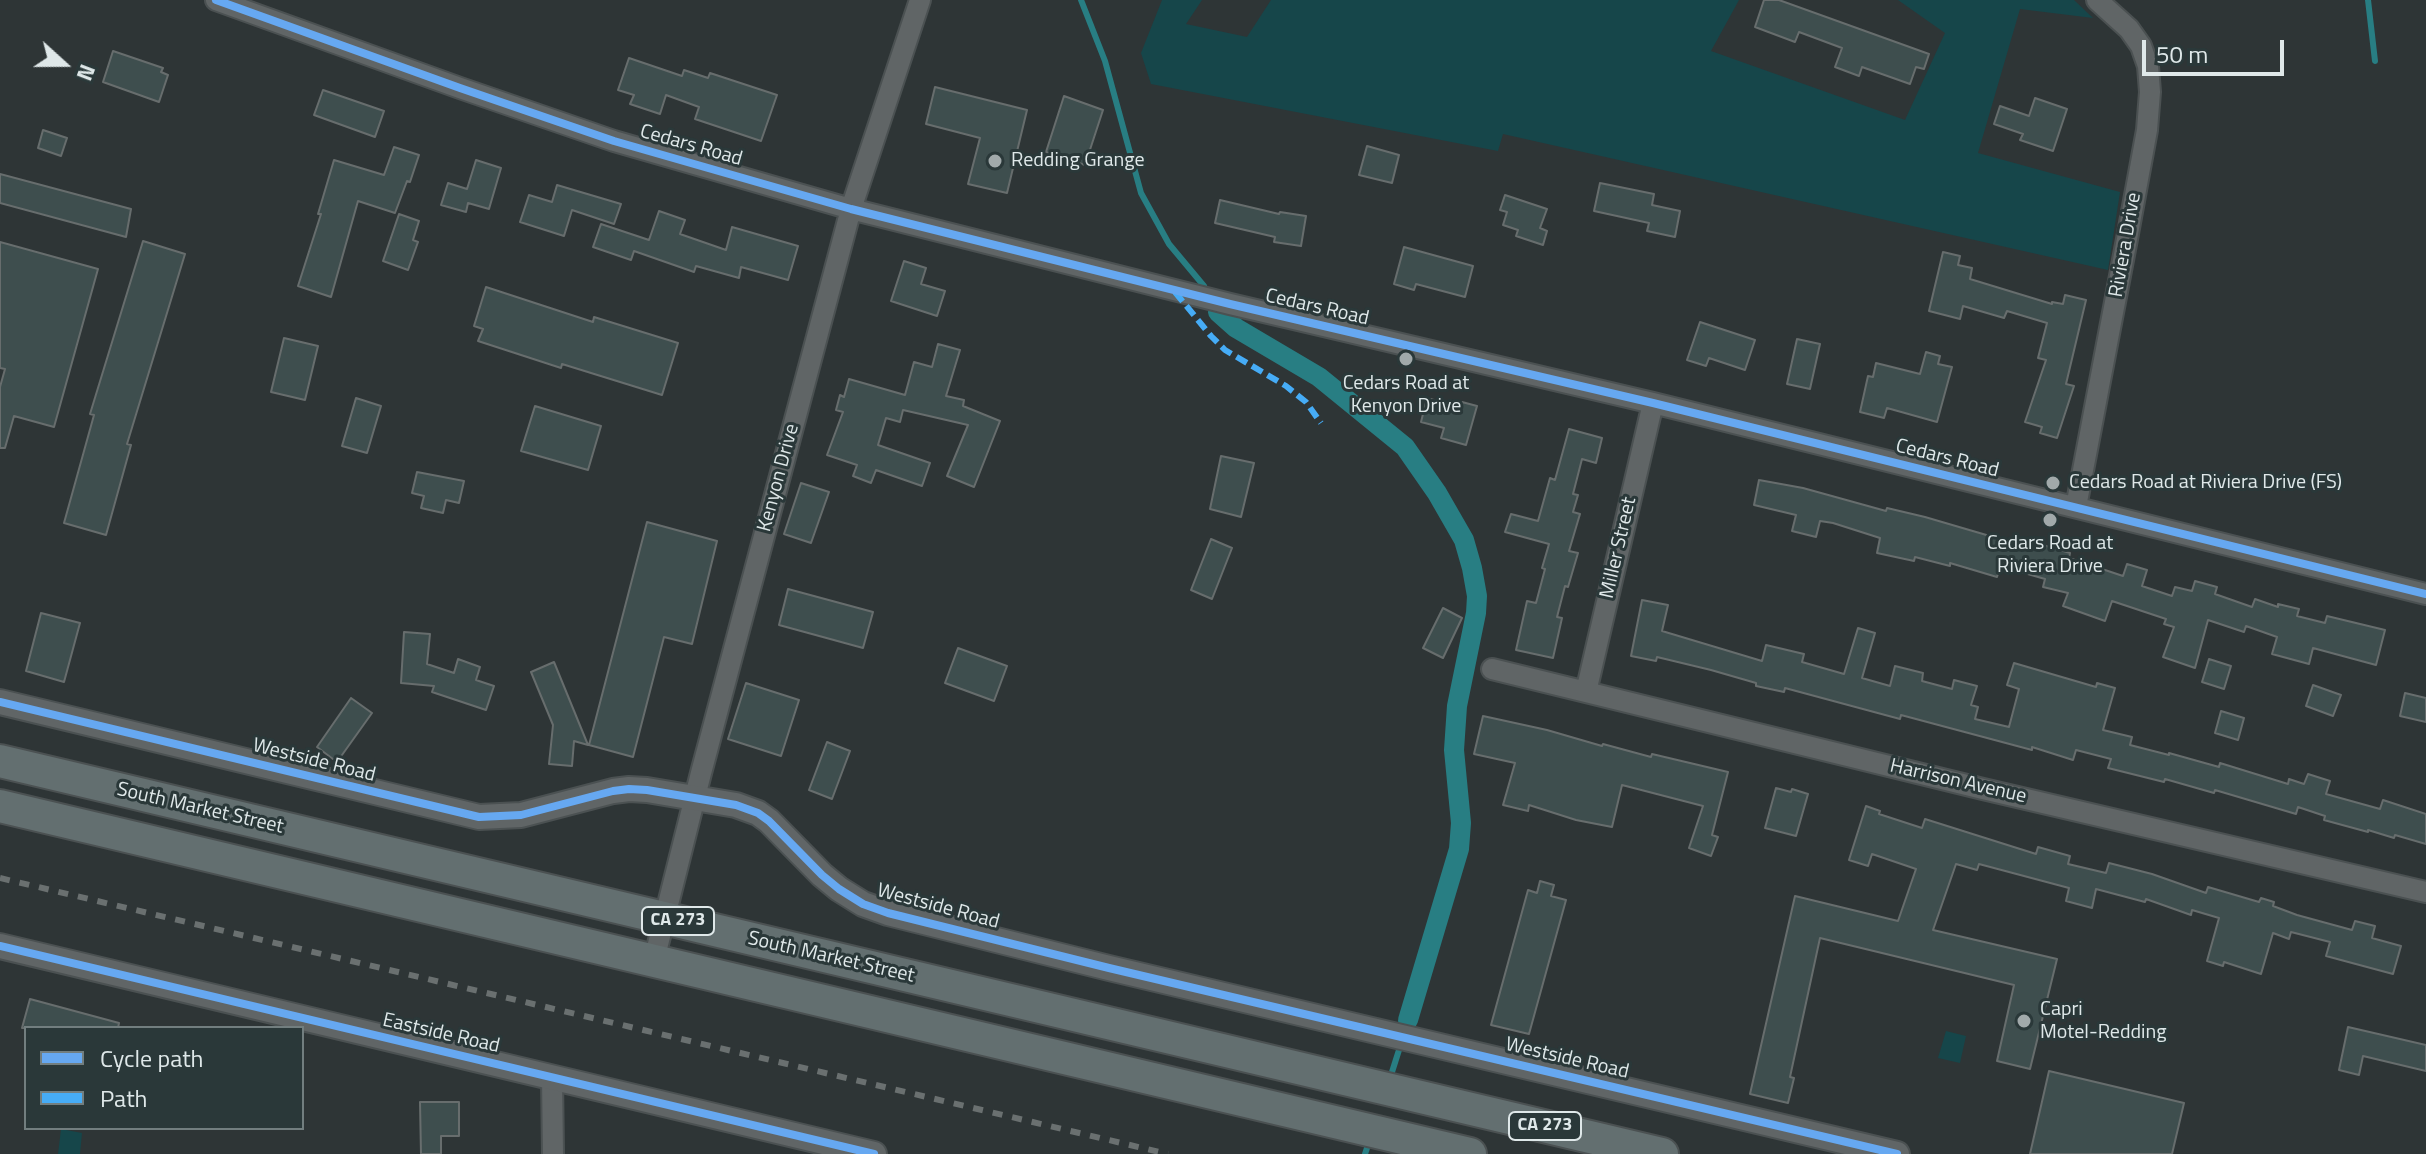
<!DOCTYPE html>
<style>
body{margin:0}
#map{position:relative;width:2426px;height:1154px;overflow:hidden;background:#2e3536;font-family:"Titillium Web",sans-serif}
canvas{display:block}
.legend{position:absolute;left:24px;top:1026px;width:280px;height:104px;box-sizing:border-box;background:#2a3839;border:2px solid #727e7f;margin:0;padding:10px 14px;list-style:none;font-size:24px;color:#dfe8e9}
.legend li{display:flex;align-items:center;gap:16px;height:40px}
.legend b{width:40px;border:2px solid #727e7f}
.north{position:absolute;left:24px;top:24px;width:80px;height:80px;-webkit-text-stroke:6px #2a3839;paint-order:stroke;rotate:111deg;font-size:22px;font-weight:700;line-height:32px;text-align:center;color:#dfe8e9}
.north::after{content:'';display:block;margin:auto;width:28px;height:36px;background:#dfe8e9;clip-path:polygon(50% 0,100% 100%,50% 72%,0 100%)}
.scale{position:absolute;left:2142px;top:40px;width:142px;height:36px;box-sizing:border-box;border:4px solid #dfe8e9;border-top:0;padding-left:10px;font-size:24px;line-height:28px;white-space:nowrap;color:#dfe8e9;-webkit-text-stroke:6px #2a3839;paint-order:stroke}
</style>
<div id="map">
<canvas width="2426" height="1154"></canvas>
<ul class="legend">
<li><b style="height:10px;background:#66a8f1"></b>Cycle path</li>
<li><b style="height:10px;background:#46acf6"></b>Path</li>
</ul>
<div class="north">N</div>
<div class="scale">50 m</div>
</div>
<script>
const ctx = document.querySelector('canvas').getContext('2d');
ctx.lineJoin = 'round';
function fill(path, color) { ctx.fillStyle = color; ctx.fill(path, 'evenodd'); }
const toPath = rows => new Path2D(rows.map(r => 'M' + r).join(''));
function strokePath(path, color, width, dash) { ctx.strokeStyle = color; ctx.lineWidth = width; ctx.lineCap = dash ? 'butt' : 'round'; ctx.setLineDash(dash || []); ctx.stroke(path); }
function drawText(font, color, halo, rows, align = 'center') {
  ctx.font = font + ' "Titillium Web",sans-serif'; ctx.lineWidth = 6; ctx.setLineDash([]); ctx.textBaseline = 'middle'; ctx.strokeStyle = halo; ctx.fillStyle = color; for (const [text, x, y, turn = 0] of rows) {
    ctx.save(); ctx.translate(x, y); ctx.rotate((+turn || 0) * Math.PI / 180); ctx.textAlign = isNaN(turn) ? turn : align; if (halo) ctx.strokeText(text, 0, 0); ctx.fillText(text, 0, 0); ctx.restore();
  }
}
const green = toPath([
 [1162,0,1202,0,1186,24,1247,37,1271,0,1739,0,1711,51,1905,120,1945,33,1898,0,2074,0,2093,18,2020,9,1978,153,2120,192,2108,270,1503,134,1498,151,1151,84,1141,53],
 [1946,1031,1966,1036,1960,1063,1938,1058],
 [61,1129,82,1133,80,1154,58,1154]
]);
const stream = toPath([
 [1081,0,1105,61,1141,193,1169,244,1204,286],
 [2368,0,2375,61],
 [1392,1072,1399,1050],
 [1365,1154,1367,1148]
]);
const canal = toPath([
 [1218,312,1236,328,1319,377,1405,447,1437,493,1464,540,1472,568,1477,596,1476,613,1457,706,1454,750,1461,823,1459,849,1408,1020]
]);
const building = toPath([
 [1764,0,1779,0,1929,54,1924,69,1916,67,1910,84,1862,67,1859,76,1835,67,1842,48,1799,32,1795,42,1755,27,1764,0],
 [113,51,163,68,161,72,168,75,159,102,103,82,113,51],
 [629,58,682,76,684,70,708,78,710,73,777,95,761,141,695,119,699,107,666,95,660,114,630,104,634,95,618,90,629,58],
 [935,87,1027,110,1007,193,968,184,980,138,926,124,935,87],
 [323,90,384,111,375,137,314,115,323,90],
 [1064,96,1103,110,1085,165,1046,152,1064,96],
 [2035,98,2067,109,2053,151,2020,140,2023,134,1994,124,2000,106,2029,116,2035,98],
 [43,130,67,138,61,156,38,148,43,130],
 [1367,146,1399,155,1392,183,1359,175,1367,146],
 [394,147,419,155,410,182,407,181,395,213,358,201,331,297,298,286,321,214,318,214,334,160,384,175,394,147],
 [476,160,501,168,489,209,468,203,466,212,441,205,448,183,467,189,476,160],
 [0,174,131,209,126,237,0,203,0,174],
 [1600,183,1654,194,1652,205,1680,211,1675,237,1647,231,1649,223,1594,211,1600,183],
 [557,185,621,204,614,224,572,210,564,236,520,222,529,195,552,202,557,185],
 [1505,195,1547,209,1540,228,1547,231,1543,245,1516,236,1518,230,1503,225,1507,212,1500,210,1505,195],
 [1220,200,1279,214,1280,212,1306,216,1301,246,1274,242,1275,237,1215,223,1220,200],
 [659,211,685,220,680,234,726,250,732,227,798,246,788,280,741,267,739,278,696,266,694,272,634,251,631,260,593,247,601,224,649,240,659,211],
 [399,214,419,221,413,240,418,242,408,270,383,261,399,214],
 [143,241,185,254,127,444,131,445,106,535,64,523,94,415,90,414,143,241],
 [0,242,98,269,54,427,14,416,5,448,0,448,0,387,5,369,0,368,0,242],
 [1404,247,1473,266,1465,297,1416,284,1414,290,1394,284,1404,247],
 [1943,252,1960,256,1958,265,1972,268,1970,279,2052,304,2052,302,2063,304,2065,295,2086,300,2066,384,2074,386,2057,438,2040,433,2042,427,2025,422,2046,360,2038,358,2047,323,2007,311,2004,318,1963,306,1960,319,1929,311,1943,252],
 [904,261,926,268,921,284,945,291,937,316,891,301,904,261],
 [486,287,593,322,594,317,678,343,662,395,562,364,561,368,478,341,483,329,474,326,486,287],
 [1700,322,1755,340,1745,370,1709,358,1706,366,1687,360,1700,322],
 [284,338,318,346,305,400,271,392,284,338],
 [1797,339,1820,344,1810,389,1787,384,1797,339],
 [938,344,960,350,946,396,964,400,963,406,1000,421,974,487,947,476,968,425,903,410,900,422,886,418,878,445,930,463,922,486,876,470,871,483,853,476,857,465,827,455,843,412,836,410,840,395,844,397,849,379,905,395,914,362,932,367,938,344],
 [1926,352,1940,356,1938,364,1952,367,1937,422,1887,408,1884,418,1860,412,1868,376,1873,377,1876,363,1920,374,1926,352],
 [356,398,381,406,367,453,342,446,356,398],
 [1427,398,1461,408,1462,402,1477,406,1466,445,1441,438,1444,428,1421,422,1427,398],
 [535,406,601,426,588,470,521,451,535,406],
 [1569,429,1602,438,1596,463,1582,459,1573,494,1578,495,1573,512,1580,514,1569,551,1578,553,1568,587,1565,586,1557,617,1562,618,1553,658,1516,650,1527,601,1536,603,1545,569,1542,568,1549,544,1505,532,1511,514,1538,521,1550,478,1555,480,1569,429],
 [1221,456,1254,463,1241,517,1210,509,1221,456],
 [417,472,464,481,459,503,446,500,443,513,421,508,424,496,412,493,417,472],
 [1759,480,1803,488,1886,511,1887,508,1925,517,2041,551,2043,545,2070,553,2069,558,2123,576,2127,564,2147,570,2142,586,2172,596,2175,587,2192,591,2195,581,2217,587,2215,594,2252,607,2255,599,2278,607,2278,604,2299,609,2297,616,2325,623,2327,616,2385,630,2376,665,2313,648,2309,664,2272,654,2277,637,2246,626,2244,632,2208,620,2195,668,2163,657,2174,627,2164,624,2166,619,2112,601,2105,621,2063,606,2068,593,2043,587,2045,579,2000,566,1997,577,1950,563,1950,566,1915,557,1914,561,1877,553,1880,538,1833,523,1820,521,1816,537,1792,531,1796,515,1754,505,1759,480],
 [801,483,829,492,811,543,784,534,801,483],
 [647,522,717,541,692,644,664,637,633,757,589,745,647,522],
 [1211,539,1232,548,1212,599,1191,590,1211,539],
 [788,589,873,612,863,648,779,625,788,589],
 [1642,600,1668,605,1662,631,1762,661,1766,645,1804,654,1802,662,1844,674,1858,628,1875,633,1862,678,1890,686,1895,666,1923,673,1922,681,1952,689,1954,680,1977,686,1971,705,1978,707,1975,719,2009,727,2019,689,2007,685,2014,663,2096,687,2097,683,2115,688,2103,730,2132,737,2130,745,2169,755,2169,753,2219,767,2220,763,2288,784,2289,779,2304,784,2308,774,2330,781,2326,794,2380,809,2383,800,2426,814,2426,844,2395,835,2394,838,2368,830,2368,832,2324,820,2325,816,2298,807,2296,814,2215,790,2214,793,2165,779,2164,782,2108,768,2111,759,2076,750,2073,760,2032,747,2032,750,1901,715,1900,719,1785,688,1784,692,1756,686,1756,683,1711,670,1657,657,1656,661,1631,656,1642,600],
 [1443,608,1462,618,1443,658,1423,648,1443,608],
 [41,613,80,623,64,682,26,671,41,613],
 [404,632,430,634,427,664,454,673,458,659,480,667,476,680,494,686,486,710,432,692,434,686,401,683,404,632],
 [958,648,1007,666,994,701,945,683,958,648],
 [2209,659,2231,666,2224,689,2202,682,2209,659],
 [554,662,588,745,574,741,572,766,549,764,553,725,531,672,554,662],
 [746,683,799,700,781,756,728,739,746,683],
 [2313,685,2341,695,2333,716,2306,706,2313,685],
 [2405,693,2426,698,2426,722,2400,716,2405,693],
 [351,698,372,713,337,762,317,747,351,698],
 [2221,711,2244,718,2238,740,2215,733,2221,711],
 [1483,716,1547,730,1602,746,1603,744,1651,757,1652,754,1728,772,1712,835,1718,837,1711,856,1689,848,1703,806,1622,785,1612,827,1576,820,1529,805,1528,811,1503,805,1515,763,1474,754,1483,716],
 [827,742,850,751,832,799,809,790,827,742],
 [1776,788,1791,792,1792,789,1808,794,1796,836,1765,828,1776,788],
 [1866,806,1880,811,1879,814,1922,828,1925,819,2036,854,2038,847,2070,856,2068,864,2106,873,2109,863,2152,874,2206,893,2208,887,2259,902,2261,898,2274,902,2273,906,2297,915,2352,930,2355,921,2375,926,2372,938,2401,946,2393,974,2326,956,2330,942,2291,932,2289,939,2273,933,2261,974,2224,962,2223,966,2207,961,2219,918,2192,910,2191,915,2146,899,2145,902,2096,889,2092,908,2066,901,2069,888,1979,864,1977,870,1956,864,1933,930,2057,959,2030,1069,1997,1061,2014,985,1820,938,1790,1077,1794,1078,1788,1103,1750,1094,1795,896,1898,921,1916,869,1872,854,1868,866,1849,860,1866,806],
 [1540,881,1554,885,1551,896,1566,900,1529,1034,1491,1025,1528,890,1537,893,1540,881],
 [30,999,119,1023,118,1028,22,1028,30,999],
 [2348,1027,2426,1045,2426,1071,2363,1056,2359,1075,2339,1070,2348,1027],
 [2049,1071,2184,1103,2172,1154,2030,1154,2049,1071],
 [420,1102,459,1102,459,1136,441,1136,441,1154,421,1154,420,1102]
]);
const minor = toPath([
 [216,0,460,88,614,141,851,209,1230,304,1653,403,2426,594],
 [2076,507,2127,239,2147,130,2150,92,2148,66,2141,46,2129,29,2097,0],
 [1492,669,1983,789,2426,892],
 [1586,692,1653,403],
 [654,960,701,773,851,209,920,0],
 [552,1077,553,1154]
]);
const tertiary = toPath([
 [0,702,479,817,521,815,613,791,629,789,647,790,736,805,758,813,769,821,822,875,839,889,863,904,888,913,1109,968,1897,1154],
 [0,946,874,1154]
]);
const primary = toPath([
 [0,761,1662,1154],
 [0,806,1470,1154]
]);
const rail = toPath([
 [0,878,1168,1154]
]);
const quiet = toPath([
 [1175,292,1211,336,1225,350,1286,386,1306,402,1321,423]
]);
const cycleway = toPath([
 [216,0,460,88,614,141,851,209,1230,304,1653,403,2426,594],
 [0,702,479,817,521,815,613,791,629,789,647,790,736,805,758,813,769,821,822,875,839,889,863,904,888,913,1109,968,1897,1154],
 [0,946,874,1154]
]);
const markers = [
 [995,161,8,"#a1a9aa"],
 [1406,359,8,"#a1a9aa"],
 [2053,483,8,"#a1a9aa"],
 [2050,520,8,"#a1a9aa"],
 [2024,1021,8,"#a1a9aa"]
];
const shields = [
 [678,921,72],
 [1545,1126,72]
];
const shieldNames = [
 ["CA 273",678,921],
 ["CA 273",1545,1126]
];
const streetNames = [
 ["Cedars Road",691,146,16],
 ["Riviera Drive",2126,245,-80],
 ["Cedars Road",1317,308,13],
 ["Cedars Road",1947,459,14],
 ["Kenyon Drive",779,478,-75],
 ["Miller Street",1619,548,-77],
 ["Westside Road",314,761,14],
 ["Harrison Avenue",1958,782,13],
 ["South Market Street",200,809,13],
 ["Westside Road",938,907,15],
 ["South Market Street",831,958,13],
 ["Eastside Road",441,1034,13],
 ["Westside Road",1567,1059,13]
];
const poiNames = [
 ["Redding Grange",1011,161],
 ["Cedars Road at",1406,384,"center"],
 ["Kenyon Drive",1406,407,"center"],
 ["Cedars Road at Riviera Drive (FS)",2069,483],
 ["Cedars Road at",2050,544,"center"],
 ["Riviera Drive",2050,567,"center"],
 ["Capri",2040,1010],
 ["Motel-Redding",2040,1033]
];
fill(green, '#16464a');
strokePath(stream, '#287e83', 6);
strokePath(canal, '#287e83', 20);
fill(building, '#3e4e4e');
strokePath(building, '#676d6d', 2);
strokePath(minor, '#4b5152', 24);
strokePath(tertiary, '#4b5152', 28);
strokePath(primary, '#4b5152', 36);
strokePath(minor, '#606566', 20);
strokePath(tertiary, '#606566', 24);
strokePath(primary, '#636f70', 32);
strokePath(rail, '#6a7070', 6, [10, 10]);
strokePath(quiet, '#46acf6', 6, [12, 6]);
strokePath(cycleway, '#66a8f1', 8);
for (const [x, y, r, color] of markers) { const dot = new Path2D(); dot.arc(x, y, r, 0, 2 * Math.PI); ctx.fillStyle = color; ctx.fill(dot); strokePath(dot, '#2a3839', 3); }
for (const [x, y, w] of shields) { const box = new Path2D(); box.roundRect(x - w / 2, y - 14, w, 28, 6); ctx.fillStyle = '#2a3839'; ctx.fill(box); strokePath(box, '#dfe8e9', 2); }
drawText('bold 18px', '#dfe8e9', null, shieldNames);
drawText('20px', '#dfe8e9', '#2a3839', streetNames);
drawText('20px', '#dfe8e9', '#2a3839', poiNames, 'left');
</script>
